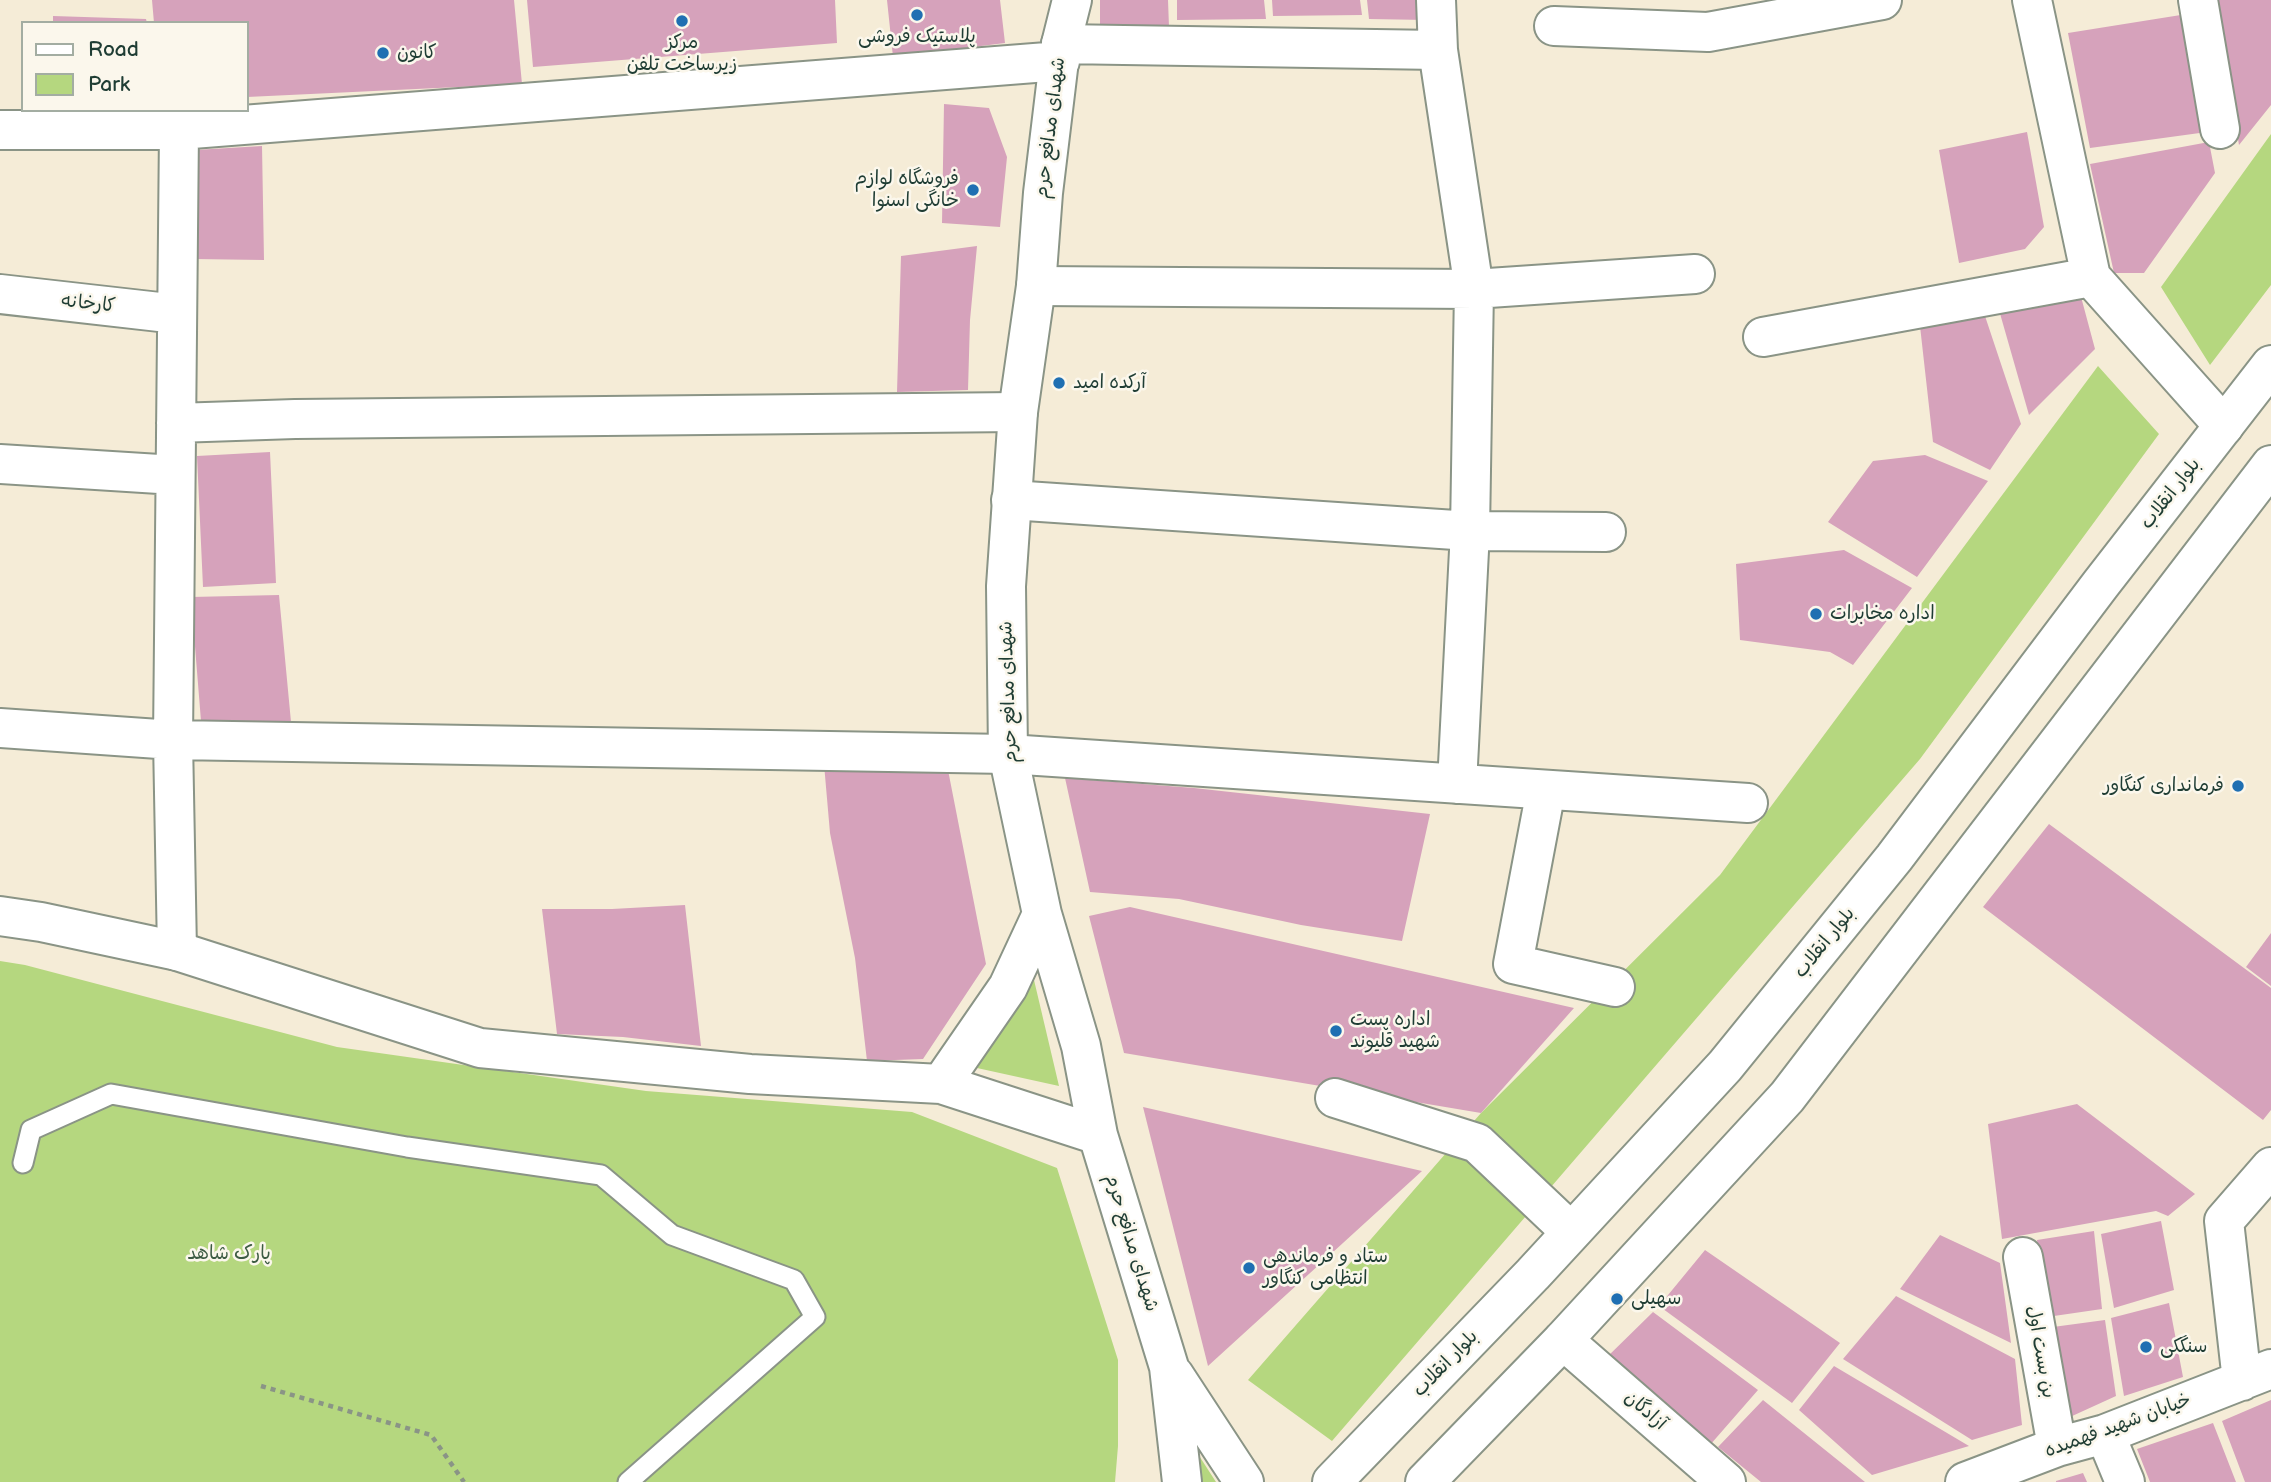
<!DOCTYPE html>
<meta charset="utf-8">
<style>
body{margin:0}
#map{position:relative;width:2271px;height:1482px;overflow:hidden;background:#f5ecd7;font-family:"Balsamiq Sans",sans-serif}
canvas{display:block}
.legend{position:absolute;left:21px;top:21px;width:228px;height:91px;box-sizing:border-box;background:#fbf7ec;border:2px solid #a3ada2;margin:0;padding:9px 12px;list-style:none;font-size:21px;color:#1f3d34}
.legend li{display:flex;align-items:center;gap:14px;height:35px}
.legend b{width:35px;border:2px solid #a3ada2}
</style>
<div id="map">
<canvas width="2271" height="1482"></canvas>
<ul class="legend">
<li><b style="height:9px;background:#fff"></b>Road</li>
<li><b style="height:19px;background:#b5d77f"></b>Park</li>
</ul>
</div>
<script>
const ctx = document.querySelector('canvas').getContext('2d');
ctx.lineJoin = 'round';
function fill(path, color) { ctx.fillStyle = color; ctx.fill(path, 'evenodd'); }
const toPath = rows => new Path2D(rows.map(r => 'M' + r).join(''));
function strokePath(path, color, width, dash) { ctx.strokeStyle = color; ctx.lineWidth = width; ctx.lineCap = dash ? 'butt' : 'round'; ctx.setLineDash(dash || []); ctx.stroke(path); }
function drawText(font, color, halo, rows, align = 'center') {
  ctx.font = font + ' "Balsamiq Sans","Playpen Sans Arabic",sans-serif'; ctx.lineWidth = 5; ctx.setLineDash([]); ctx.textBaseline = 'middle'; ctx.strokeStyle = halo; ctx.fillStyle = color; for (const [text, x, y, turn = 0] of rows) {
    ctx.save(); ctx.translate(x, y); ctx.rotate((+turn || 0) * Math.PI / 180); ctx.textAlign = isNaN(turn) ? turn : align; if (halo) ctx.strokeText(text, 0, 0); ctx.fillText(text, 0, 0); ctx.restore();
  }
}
const green = toPath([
 [2271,134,2271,285,2210,365,2161,287],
 [2098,366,2159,434,1920,759,1332,1441,1248,1380,1481,1113,1720,875],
 [0,961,25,965,337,1047,646,1091,912,1112,1057,1168,1118,1360,1118,1446,1115,1482,0,1482],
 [1034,980,1059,1086,977,1068],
 [1185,1434,1216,1482,1192,1482]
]);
const building = toPath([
 [152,0,514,0,522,84,247,97,247,23,154,23],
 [527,0,835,0,837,43,533,67],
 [887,0,1000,0,1005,43,893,57],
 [1100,0,1168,0,1169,27,1100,26],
 [1177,0,1264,0,1266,19,1177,20],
 [1272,0,1360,0,1362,15,1273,16],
 [1367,0,1425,0,1427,20,1369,19],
 [2214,0,2271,0,2271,105,2239,145],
 [2187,14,2207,132,2090,148,2068,33],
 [53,16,146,19,147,23,53,23],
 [944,104,989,108,1007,157,1000,227,942,223],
 [2027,132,2044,227,2025,249,1959,263,1939,150],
 [2209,142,2215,173,2144,273,2114,273,2090,164],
 [262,146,264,260,194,259,195,150],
 [977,246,970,320,968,390,897,392,901,256],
 [2080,293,2095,349,2029,415,1999,310],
 [1984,313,2021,424,1990,470,1933,442,1920,326],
 [270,452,276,583,203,587,197,456],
 [1925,455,1988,481,1917,577,1828,522,1873,461],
 [1844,550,1912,588,1853,665,1830,652,1740,640,1736,564],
 [279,595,291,722,201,721,191,597],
 [824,764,948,770,986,964,923,1059,867,1061,855,958,830,833],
 [1065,778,1194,788,1430,814,1402,941,1301,925,1179,899,1090,892],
 [2049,824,2271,988,2271,1110,2263,1120,1983,907],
 [685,905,701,1046,623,1037,557,1034,542,909,612,909],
 [1130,907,1574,1008,1481,1113,1124,1053,1089,916],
 [2271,933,2271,986,2246,967],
 [2077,1104,2195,1194,2168,1216,2156,1211,2002,1239,1988,1124],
 [1143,1107,1422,1171,1208,1366],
 [2161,1221,2174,1290,2114,1308,2101,1234],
 [2094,1231,2102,1309,2047,1317,2037,1240],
 [1940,1235,2000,1263,2011,1343,1900,1289],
 [1705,1250,1840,1343,1792,1403,1659,1306],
 [1896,1296,2015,1359,2022,1425,1972,1440,1843,1359],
 [2169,1303,2183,1377,2124,1396,2111,1318],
 [1653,1312,1758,1390,1710,1445,1604,1360],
 [2105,1320,2116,1396,2070,1417,2053,1327],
 [1834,1366,1969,1446,1872,1475,1799,1410],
 [1763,1400,1865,1482,1761,1482,1718,1447],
 [2271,1400,2271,1482,2245,1482,2222,1421],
 [2213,1423,2236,1482,2150,1482,2137,1449],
 [2083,1473,2087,1482,2056,1482,2056,1481]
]);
const path = toPath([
 [261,1386,431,1435,464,1482]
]);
const lane = toPath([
 [23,1163,31,1130,111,1094,407,1147,601,1175,672,1235,794,1280,815,1317,628,1482]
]);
const street = toPath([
 [1436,0,1438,50,1474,289,1470,531,1457,784],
 [2032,0,2091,277,2224,426],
 [2198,0,2220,129],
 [1554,26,1708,32,1882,0],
 [1061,44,1438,50],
 [0,130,179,130,1060,61],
 [1036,286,1474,289,1695,274],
 [0,294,177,314],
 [1763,337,2091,277],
 [176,423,295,419,1018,412],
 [0,464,175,475],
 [1011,500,1470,531,1606,532],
 [0,728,173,740,1008,754,1748,803],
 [1546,790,1513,964,1615,987],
 [177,951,173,740,179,130],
 [1335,1098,1477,1143,1571,1232],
 [2023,1257,2057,1447],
 [1563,1340,1726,1482],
 [2242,1381,2224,1221,2271,1167],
 [2105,1434,2125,1482],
 [1965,1482,2057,1447,2105,1434,2271,1369]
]);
const secondary = toPath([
 [1072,0,1061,44,1043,193,1036,286,1018,412,1006,586,1008,754,1042,914,1081,1046,1098,1135,1169,1367,1182,1482],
 [0,916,41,922,177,951,480,1048,750,1074,941,1084,1098,1135],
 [941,1084,1008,987,1042,914],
 [1174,1375,1244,1482]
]);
const primary = toPath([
 [1332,1482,1533,1274,1725,1066,1894,858,2100,585,2271,365],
 [1425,1482,1563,1340,1787,1097,2271,465]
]);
const markers = [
 [917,15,7,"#1f6fb2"],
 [682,21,7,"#1f6fb2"],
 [383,53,7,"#1f6fb2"],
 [973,190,7,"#1f6fb2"],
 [1059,383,7,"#1f6fb2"],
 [1816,614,7,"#1f6fb2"],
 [2238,786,7,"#1f6fb2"],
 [1336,1031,7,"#1f6fb2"],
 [1249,1268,7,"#1f6fb2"],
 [1617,1299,7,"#1f6fb2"],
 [2146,1347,7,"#1f6fb2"]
];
const poiNames = [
 ["پلاستیک فروشی",917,37,"center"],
 ["مرکز",682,43,"center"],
 ["زیرساخت تلفن",682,65,"center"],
 ["کانون",397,53],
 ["فروشگاه لوازم",959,179,"right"],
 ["خانگی اسنوا",959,201,"right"],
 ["آرکده امید",1073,383],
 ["اداره مخابرات",1830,614],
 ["فرمانداری کنگاور",2224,786,"right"],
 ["اداره پست",1350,1020],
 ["شهید قلیوند",1350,1042],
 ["ستاد و فرماندهی",1263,1257],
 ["انتظامی کنگاور",1263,1279],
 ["سهیلی",1631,1299],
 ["سنگکی",2160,1347]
];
const streetNames = [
 ["شهدای مدافع حرم",1051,128,-83],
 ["کارخانه",88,304,6],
 ["بلوار انقلاب",2171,494,-52],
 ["شهدای مدافع حرم",1009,692,-92],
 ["بلوار انقلاب",1825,943,-51],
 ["شهدای مدافع حرم",1131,1243,73],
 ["بن بست اول",2040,1352,80],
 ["بلوار انقلاب",1446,1364,-46],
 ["آزادگان",1645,1411,41],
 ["خیابان شهید فهمیده",2118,1426,-20]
];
const parkNames = [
 ["پارک شاهد",229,1254]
];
fill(green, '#b5d77f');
fill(building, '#d6a2bb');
strokePath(lane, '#8a9486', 23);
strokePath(street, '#8a9486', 42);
strokePath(secondary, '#8a9486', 42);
strokePath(primary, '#8a9486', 42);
strokePath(path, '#8a9486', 4.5, [5, 5]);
strokePath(lane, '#fff', 19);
strokePath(street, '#fff', 38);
strokePath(secondary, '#fff', 38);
strokePath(primary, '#fff', 38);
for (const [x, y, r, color] of markers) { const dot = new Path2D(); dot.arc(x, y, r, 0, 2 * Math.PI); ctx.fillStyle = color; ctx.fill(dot); strokePath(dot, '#fbf7ec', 2.5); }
drawText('19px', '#1f3d34', '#fbf7ec', poiNames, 'left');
drawText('19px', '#1f3d34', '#fbf7ec', streetNames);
drawText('19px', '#3d5c43', '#fbf7ec', parkNames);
</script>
